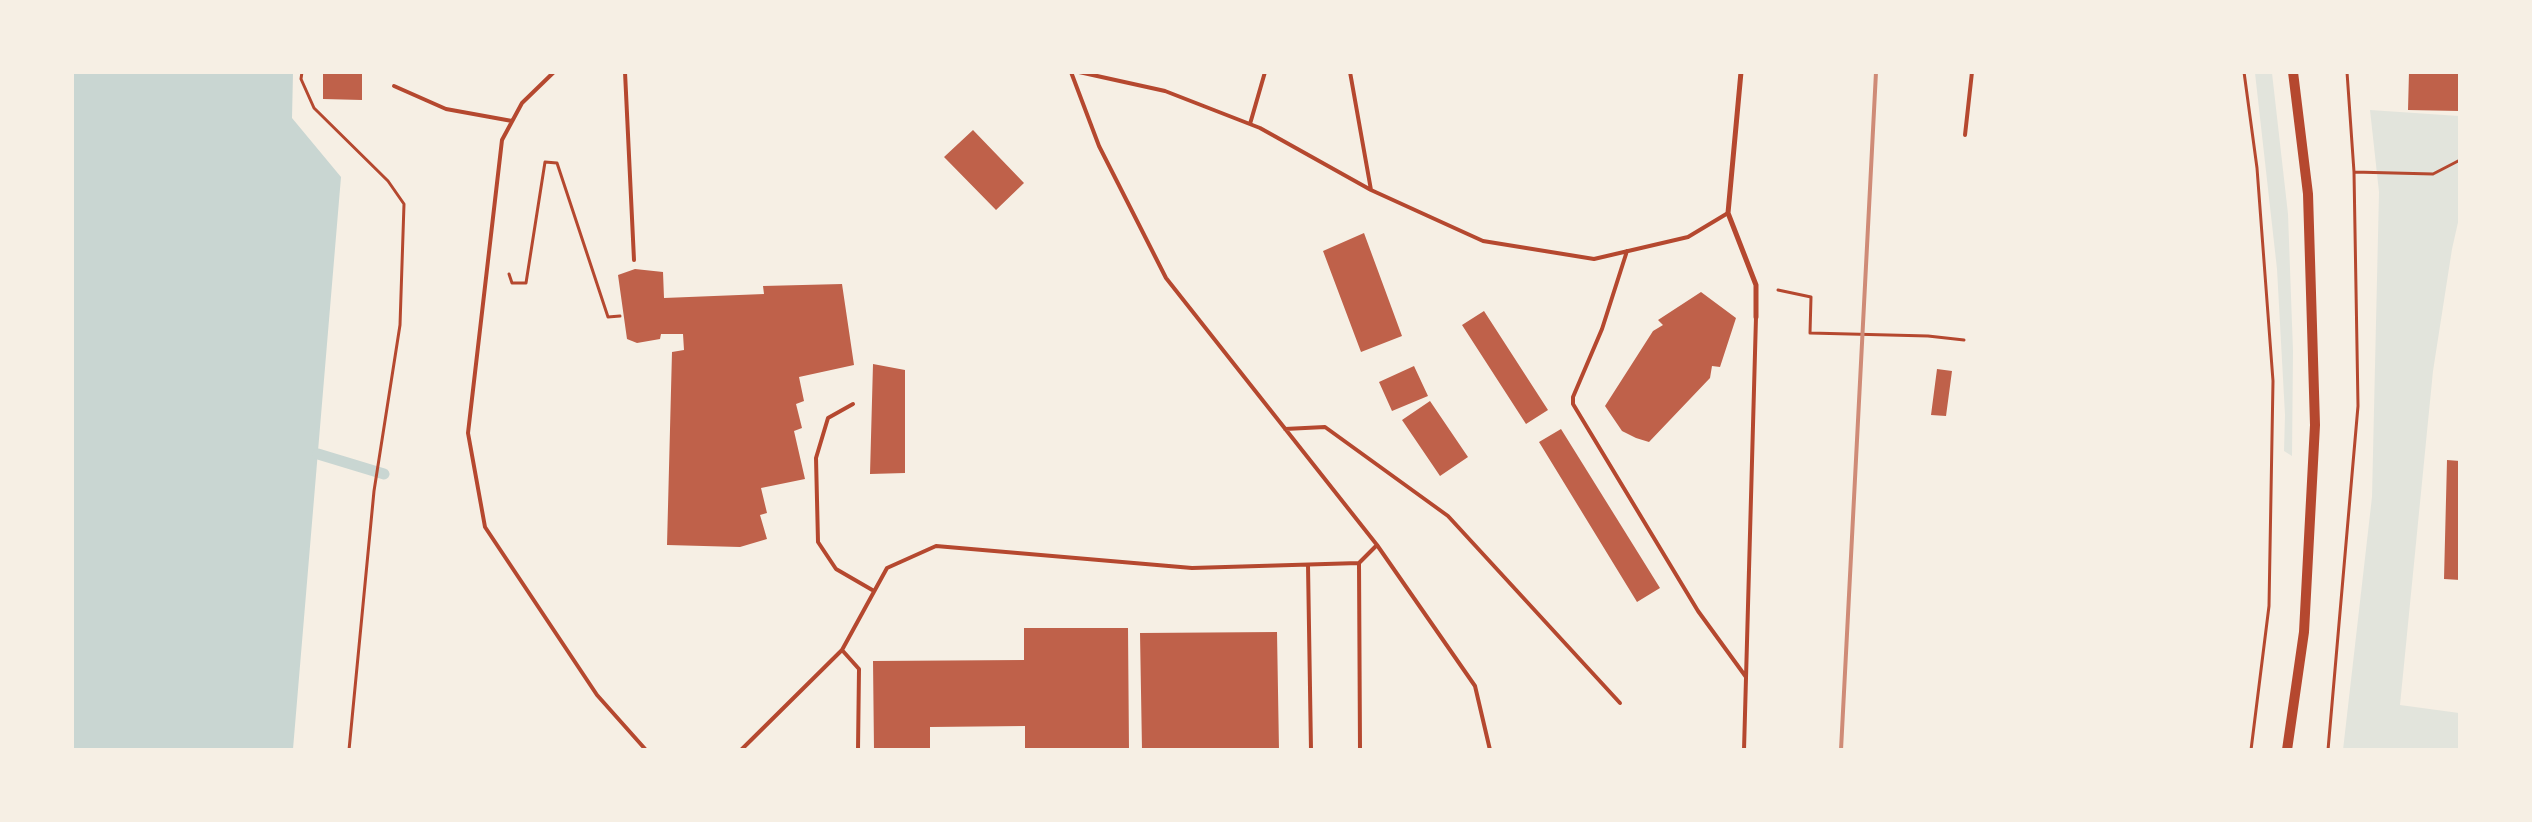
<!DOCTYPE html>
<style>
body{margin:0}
#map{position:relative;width:2532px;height:822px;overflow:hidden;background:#f6efe4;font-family:Karla,sans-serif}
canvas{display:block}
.frame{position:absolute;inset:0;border:74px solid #f6efe4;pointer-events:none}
</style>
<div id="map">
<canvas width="2532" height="822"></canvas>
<div class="frame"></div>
</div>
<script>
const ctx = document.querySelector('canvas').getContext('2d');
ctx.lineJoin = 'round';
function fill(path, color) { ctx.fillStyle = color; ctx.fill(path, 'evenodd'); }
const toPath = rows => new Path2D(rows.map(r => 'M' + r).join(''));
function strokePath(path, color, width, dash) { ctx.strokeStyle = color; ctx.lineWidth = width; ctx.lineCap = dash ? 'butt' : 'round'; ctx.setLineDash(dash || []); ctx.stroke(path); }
const green = toPath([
 [2255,73,2272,73,2288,214,2293,351,2292,456,2284,451,2285,415,2277,269],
 [2370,110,2459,116,2459,218,2452,249,2433,371,2400,705,2459,713,2459,749,2343,750,2372,497,2379,192]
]);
const water = toPath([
 [72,73,293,73,292,118,341,177,293,749,73,749]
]);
const stream = toPath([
 [318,454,384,474]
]);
const building = toPath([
 [323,72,362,72,362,100,323,99],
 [2409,72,2460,72,2460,111,2408,110],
 [973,130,1024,183,996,210,944,157],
 [1364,233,1402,336,1361,352,1323,251],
 [635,269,663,272,664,298,764,294,763,286,842,284,854,365,799,377,804,401,796,404,802,428,794,431,805,479,761,488,767,513,760,515,767,539,740,547,667,545,672,352,684,350,683,334,661,334,660,339,637,343,627,339,618,275],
 [1701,292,1736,318,1720,367,1712,366,1710,378,1649,442,1636,438,1622,431,1605,406,1653,331,1663,325,1658,320],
 [1484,311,1548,410,1526,424,1462,325],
 [873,364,905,370,905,473,870,474],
 [1414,366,1428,396,1392,411,1379,382],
 [1937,369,1952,371,1946,416,1931,415],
 [1430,401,1468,457,1440,476,1402,420],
 [1561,429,1660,588,1637,602,1539,442],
 [2447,460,2460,461,2460,580,2444,579],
 [1024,628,1128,628,1129,750,1025,750,1025,726,930,727,930,750,874,750,873,661,1024,660],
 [1277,632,1279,750,1142,750,1140,633]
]);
const path = toPath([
 [302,72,301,79,314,108,388,181,404,204,400,325,374,491,349,750],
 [2244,72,2257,168,2273,381,2269,606,2251,750],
 [2354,172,2433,174,2460,160],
 [509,274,512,283,526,283,545,162,557,163,608,317,620,316],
 [1778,290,1811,297,1810,333,1928,336,1964,340],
 [2328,750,2358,406,2354,172,2347,72]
]);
const service = toPath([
 [554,72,522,103,502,140,468,433,485,527,597,695,646,750],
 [625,72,634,260],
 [1071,72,1099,146,1166,278,1377,545,1475,686,1490,750],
 [1079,72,1165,91,1260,128,1371,190,1483,241,1594,259,1688,237,1728,213],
 [1350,72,1371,190],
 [394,86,446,109,512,121],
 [1250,124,1265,72],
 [1965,135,1972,72],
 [1627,251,1602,329,1573,397,1573,404,1698,611,1746,677],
 [853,404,828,418,816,458,818,542,836,569,874,591],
 [1285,429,1325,427,1448,516,1620,703],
 [1308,565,1311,750],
 [842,650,859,669,858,750],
 [741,750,842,650,887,568,936,546,1192,568,1359,563],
 [1360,750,1359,563,1377,545],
 [1744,750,1756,317]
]);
const minor = toPath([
 [1741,72,1728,213,1756,285,1756,317]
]);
const secondary = toPath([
 [2287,750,2304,632,2315,425,2308,194,2293,72]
]);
const rail = toPath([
 [1841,750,1876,72]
]);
fill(green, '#e2e4dc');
fill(water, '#c9d6d2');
strokePath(stream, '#c9d6d2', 11);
fill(building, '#bf614a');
strokePath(path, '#b5482f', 3);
strokePath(service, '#b5482f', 4);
strokePath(minor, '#b5482f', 5);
strokePath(secondary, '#b5482f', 10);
strokePath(rail, '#cf8b77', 4);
</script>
